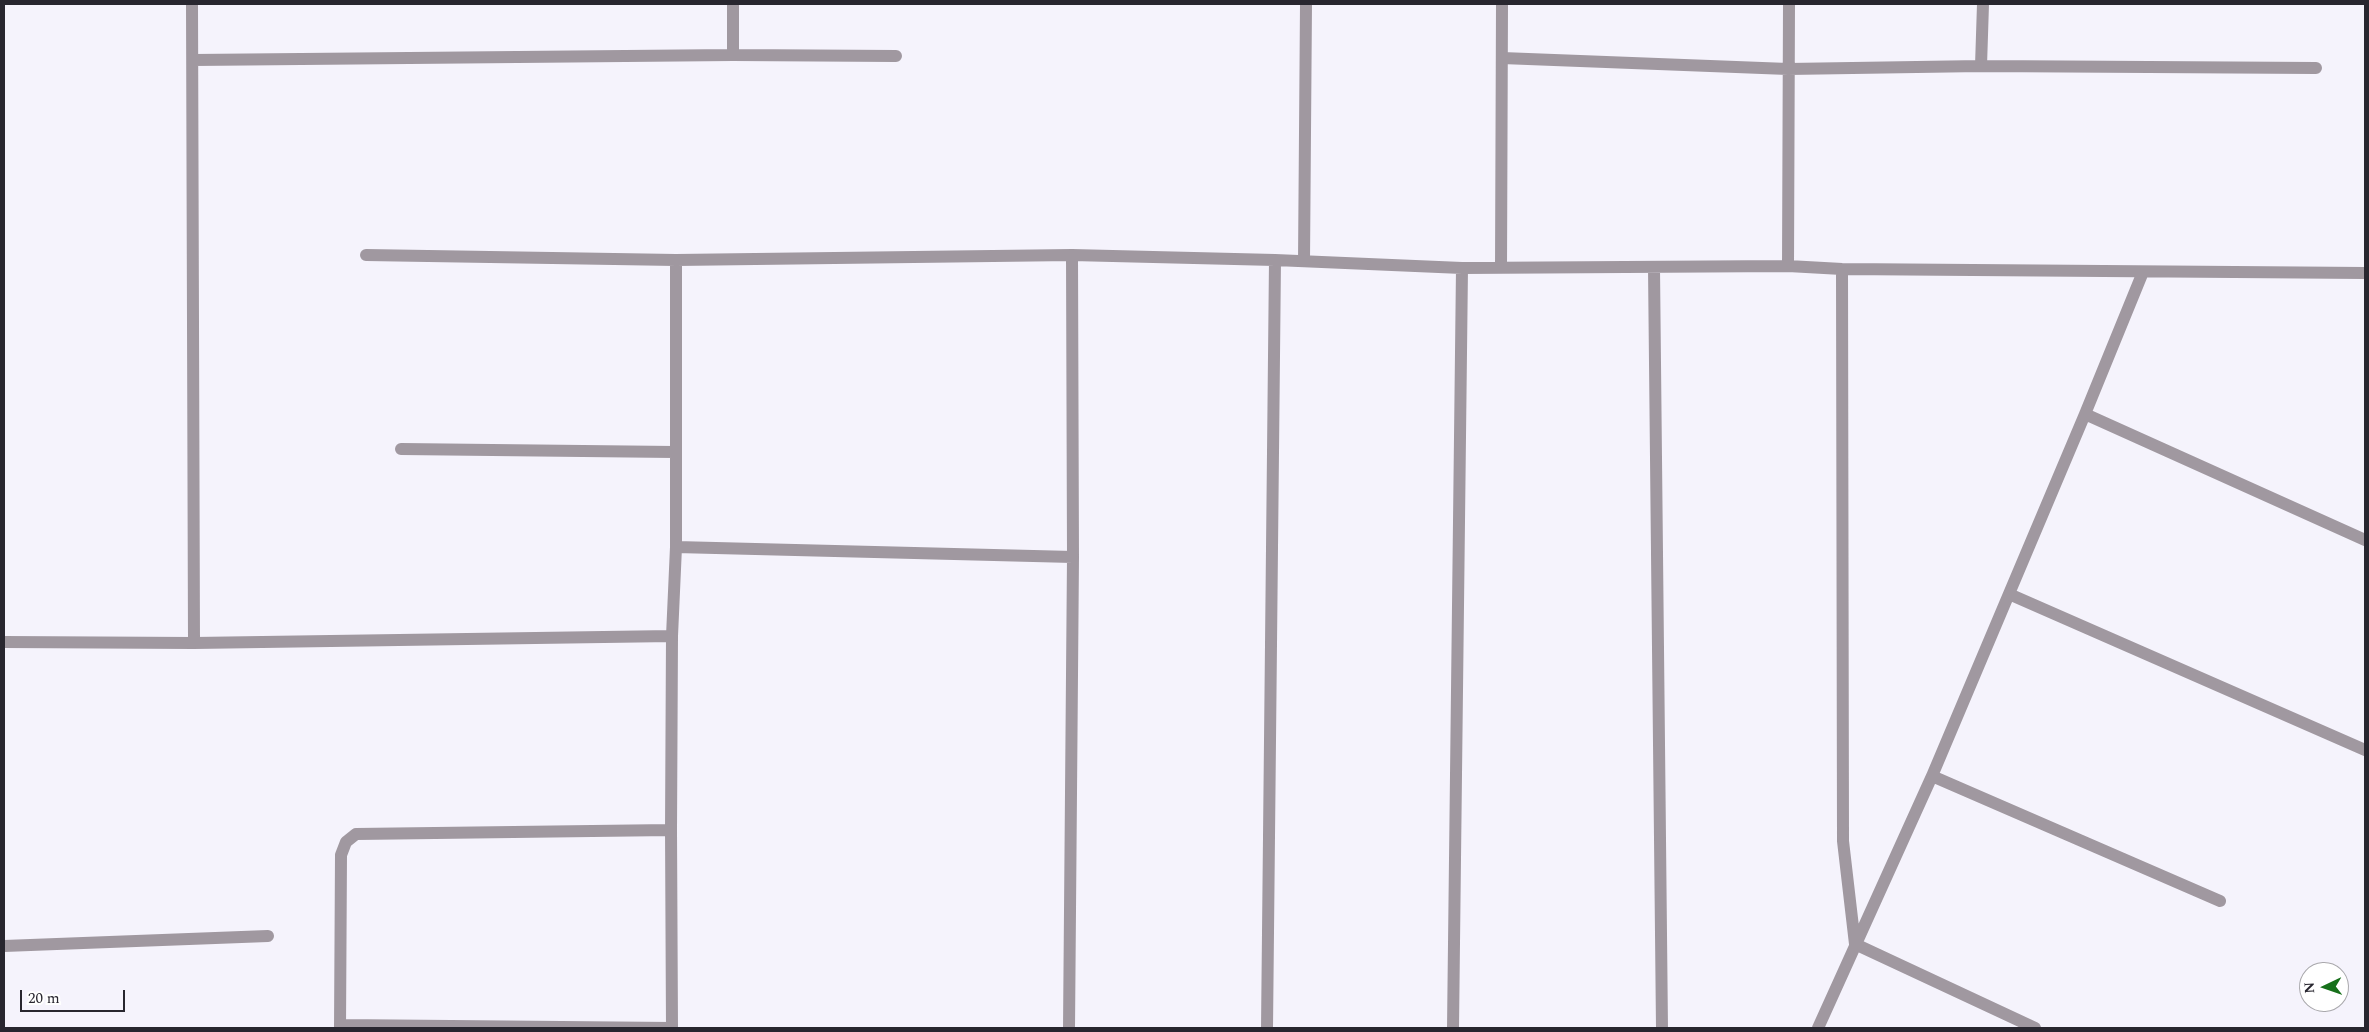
<!DOCTYPE html>
<style>
body{margin:0}
#map{position:relative;width:2369px;height:1032px;overflow:hidden;background:#f5f3fc;font-family:Spectral,serif}
canvas{display:block}
.frame{position:absolute;inset:0;border:5px solid #28262f;pointer-events:none}
.north{position:absolute;left:2299px;top:962px;width:50px;height:50px;box-sizing:border-box;background:#fff;border:1px solid #a9a8ac;border-radius:50%;rotate:267deg;font-size:14px;font-weight:700;line-height:20px;text-align:center;color:#28262f}
.north::after{content:'';display:block;margin:auto;width:18px;height:22px;background:#17701b;clip-path:polygon(50% 0,100% 100%,50% 72%,0 100%)}
.scale{position:absolute;left:20px;top:990px;width:105px;height:22px;box-sizing:border-box;border:2px solid #28262f;border-top:0;padding-left:6px;font-size:15px;line-height:18px;white-space:nowrap;color:#28262f;-webkit-text-stroke:4px #fff;paint-order:stroke}
</style>
<div id="map">
<canvas width="2369" height="1032"></canvas>
<div class="frame"></div>
<div class="north">N</div>
<div class="scale">20 m</div>
</div>
<script>
const ctx = document.querySelector('canvas').getContext('2d');
ctx.lineJoin = 'round';
const toPath = rows => new Path2D(rows.map(r => 'M' + r).join(''));
function strokePath(path, color, width, dash) { ctx.strokeStyle = color; ctx.lineWidth = width; ctx.lineCap = dash ? 'butt' : 'round'; ctx.setLineDash(dash || []); ctx.stroke(path); }
const minor = toPath([
 [192,4,194,643],
 [733,4,733,55],
 [1502,58,1788,69,1981,66,1983,4],
 [193,60,733,55,896,56],
 [1981,66,2316,68],
 [366,255,676,260,1072,255,1275,260,1462,268,1788,266,1842,269,2365,273],
 [1304,261,1306,4],
 [1788,266,1789,4],
 [1501,268,1502,4],
 [1654,268,1662,1028],
 [1842,269,1843,841,1855,944,2035,1028],
 [2085,414,2365,540],
 [401,449,674,452],
 [676,547,1073,557],
 [2009,594,2365,750],
 [4,642,194,643,672,636],
 [1932,776,2220,901],
 [4,946,268,936],
 [340,1025,672,1028],
 [340,1028,341,855,346,842,356,834,671,830],
 [672,1028,671,830,672,636,676,547,676,260],
 [1069,1028,1073,557,1072,255],
 [1267,1028,1275,260],
 [1453,1028,1462,268],
 [1818,1028,1932,776,2085,414,2143,272]
]);
strokePath(minor, '#a098a0', 12);
</script>
